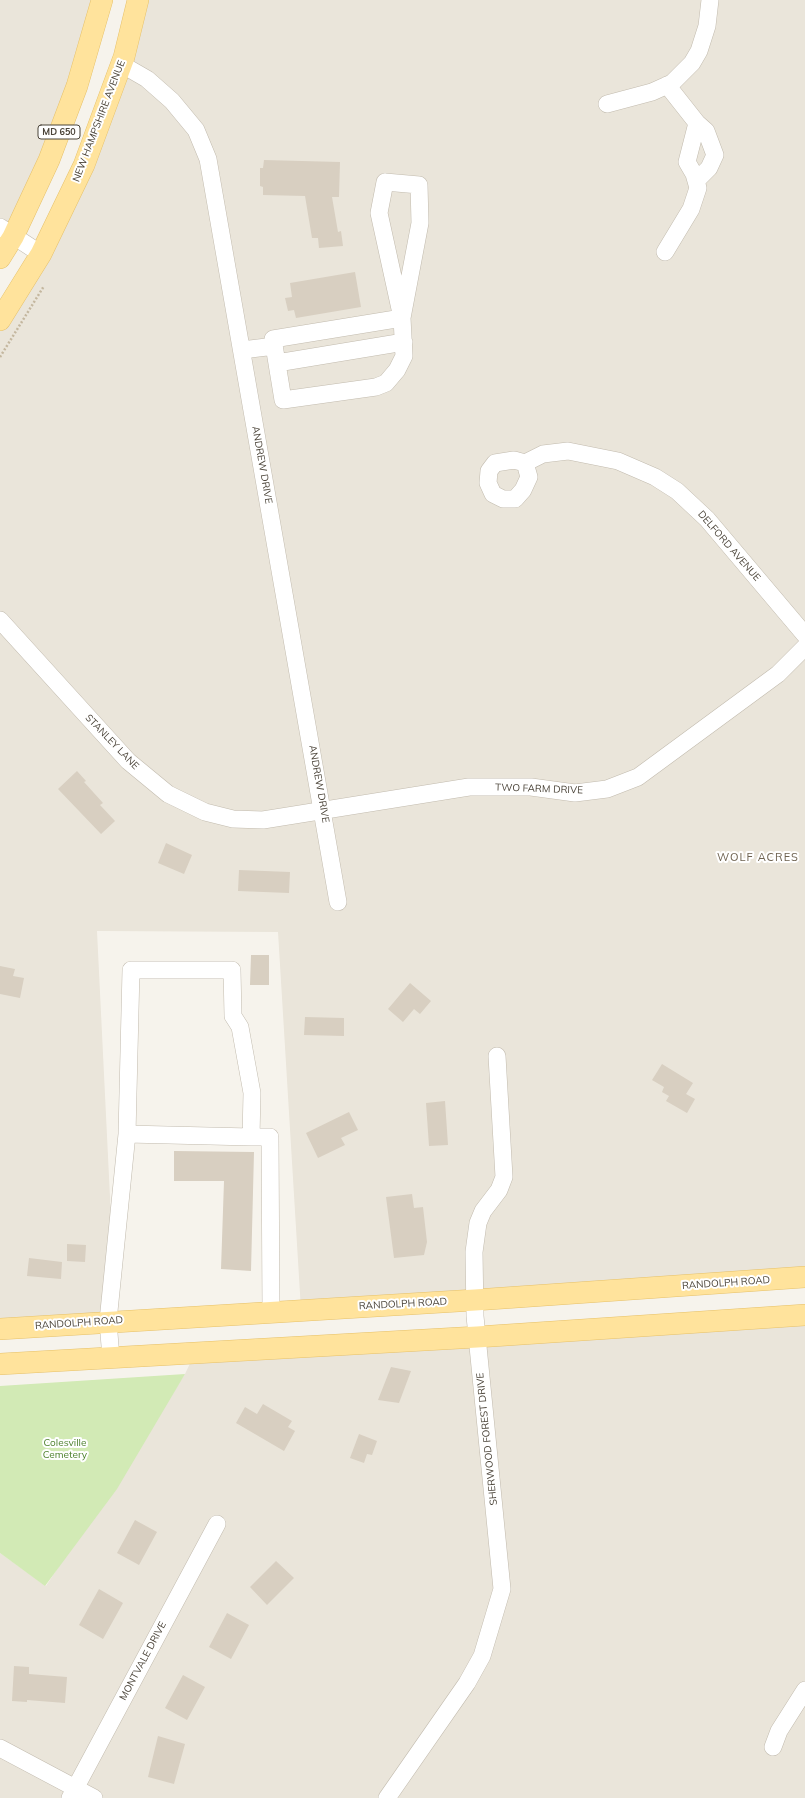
<!DOCTYPE html>
<style>
body{margin:0}
canvas{display:block;background:#f6f3ec}
</style>
<canvas width="805" height="1798"></canvas>
<script>
const ctx = document.querySelector('canvas').getContext('2d');
ctx.lineJoin = 'round';
function fill(path, color) { ctx.fillStyle = color; ctx.fill(path, 'evenodd'); }
const toPath = rows => new Path2D(rows.map(r => 'M' + r).join(''));
function strokePath(path, color, width, dash) { ctx.strokeStyle = color; ctx.lineWidth = width; ctx.lineCap = dash ? 'butt' : 'round'; ctx.setLineDash(dash || []); ctx.stroke(path); }
function drawText(font, color, halo, rows, align = 'center') {
  ctx.font = font + ' Mulish,sans-serif'; ctx.lineWidth = 4; ctx.setLineDash([]); ctx.textBaseline = 'middle'; ctx.strokeStyle = halo; ctx.fillStyle = color; for (const [text, x, y, turn = 0] of rows) {
    ctx.save(); ctx.translate(x, y); ctx.rotate((+turn || 0) * Math.PI / 180); ctx.textAlign = isNaN(turn) ? turn : align; if (halo) ctx.strokeText(text, 0, 0); ctx.fillText(text, 0, 0); ctx.restore();
  }
}
const residential = toPath([
 [0,0,102,0,13,237,0,227],
 [138,0,805,0,805,1277,301,1310,278,932,97,931,116,1320,0,1329,0,320,41,254],
 [805,1315,805,1798,0,1798,0,1553,46,1586,185,1374,195,1353]
]);
const green = toPath([
 [185,1374,117,1489,45,1586,0,1553,0,1386]
]);
const building = toPath([
 [264,160,340,162,339,197,332,197,338,232,341,231,343,246,319,248,318,238,312,238,305,196,263,195,263,187,260,186,260,168,263,168],
 [355,272,361,307,296,318,294,310,288,311,285,298,292,297,290,283],
 [77,771,86,781,84,782,103,803,100,805,115,821,101,834,58,789],
 [166,843,192,855,184,874,158,863],
 [239,870,290,872,289,893,238,891],
 [251,955,269,955,269,985,250,985],
 [0,966,15,969,13,976,24,978,20,998,0,994],
 [410,983,431,1001,420,1014,414,1009,403,1022,388,1009],
 [305,1017,344,1018,344,1036,304,1035],
 [662,1064,693,1083,686,1094,695,1099,687,1113,666,1101,669,1096,662,1092,664,1087,652,1080],
 [445,1101,448,1145,429,1146,426,1103],
 [349,1112,358,1130,341,1138,345,1145,318,1158,306,1133],
 [174,1151,254,1152,251,1271,221,1269,224,1181,174,1181],
 [412,1194,414,1208,423,1207,427,1242,424,1255,394,1258,386,1197],
 [67,1244,86,1245,85,1262,67,1261],
 [29,1258,62,1262,61,1279,27,1276],
 [391,1367,411,1371,399,1403,378,1400],
 [263,1404,292,1421,288,1427,295,1431,284,1451,236,1423,245,1407,257,1414],
 [359,1434,377,1441,372,1455,367,1454,364,1463,350,1458],
 [135,1520,157,1532,139,1565,117,1553],
 [276,1561,294,1578,267,1605,250,1587],
 [99,1589,123,1603,103,1639,79,1625],
 [227,1613,249,1625,231,1659,209,1647],
 [14,1666,29,1667,29,1674,67,1677,65,1703,27,1700,27,1702,12,1701],
 [183,1675,205,1687,187,1720,165,1708],
 [158,1736,185,1744,174,1784,148,1777]
]);
const path = toPath([
 [0,357,44,286]
]);
const minor = toPath([
 [121,64,147,79,172,101,196,130,208,159,338,902],
 [607,104,652,92,672,83,692,63,699,51,707,26,710,0],
 [696,181,709,168,715,155,706,131,697,123],
 [385,182,419,185,420,223,402,318,379,213,385,182],
 [0,227,41,254],
 [665,252,691,209,698,188,694,174,687,162,697,123,667,85],
 [402,318,404,356,397,370,386,383,376,387,283,400,273,339,402,318],
 [242,350,275,346],
 [277,363,404,342],
 [525,463,529,477,523,490,515,499,503,499,493,494,488,483,489,471,495,463,514,460,525,463,543,454,568,451,618,461,655,477,677,491,707,519,805,635],
 [0,620,128,761,168,794,205,812,233,819,263,820,469,787,531,787,575,793,607,789,638,777,778,674,805,647],
 [251,1137,252,1093,240,1027,233,1016,232,970,131,970,127,1134,251,1137,270,1137,271,1312],
 [111,1358,108,1321,127,1134],
 [773,1747,779,1731,805,1690],
 [0,1748,94,1798],
 [70,1798,217,1524],
 [387,1798,467,1683,482,1656,502,1589,475,1316,474,1252,478,1223,483,1211,499,1190,504,1177,497,1056]
]);
const major = toPath([
 [0,258,13,237,49,160,77,86,102,0],
 [0,320,41,254,84,165,124,57,138,0],
 [0,1329,475,1300,805,1277],
 [0,1364,477,1337,805,1315]
]);
const shields = [
 [59,132,42]
];
const shieldNames = [
 ["MD 650",59,132]
];
const streetNames = [
 ["NEW HAMPSHIRE AVENUE",99,121,-69],
 ["ANDREW DRIVE",262,465,80],
 ["DELFORD AVENUE",729,546,49],
 ["STANLEY LANE",112,742,46],
 ["ANDREW DRIVE",319,784,80],
 ["TWO FARM DRIVE",539,789,2],
 ["RANDOLPH ROAD",726,1283,-4],
 ["RANDOLPH ROAD",403,1304,-3],
 ["RANDOLPH ROAD",79,1323,-4],
 ["SHERWOOD FOREST DRIVE",487,1439,-96],
 ["MONTVALE DRIVE",143,1661,-62]
];
const parkNames = [
 ["Colesville",65,1443],
 ["Cemetery",65,1455]
];
const neighbourhoodNames = [
 ["WOLF ACRES",758,858]
];
fill(residential, '#eae5da');
fill(green, '#d2eab5');
fill(building, '#d8cfc1');
strokePath(minor, '#c2bbae', 18);
strokePath(major, '#e6c16a', 22);
strokePath(path, '#c4b79f', 2.5, [2, 2]);
strokePath(minor, '#fff', 17);
strokePath(major, '#ffe39c', 21);
for (const [x, y, w] of shields) { const box = new Path2D(); box.roundRect(x - w / 2, y - 7, w, 14, 3); ctx.fillStyle = '#fff'; ctx.fill(box); strokePath(box, '#4b4439', 1); }
drawText('bold 9px', '#4b4439', null, shieldNames);
drawText('10px', '#4b4439', '#fff', streetNames);
drawText('10px', '#4a7f2a', '#fff', parkNames);
ctx.letterSpacing = '1px';
drawText('11px', '#6e6250', '#fff', neighbourhoodNames);
ctx.letterSpacing = '0px';
</script>
